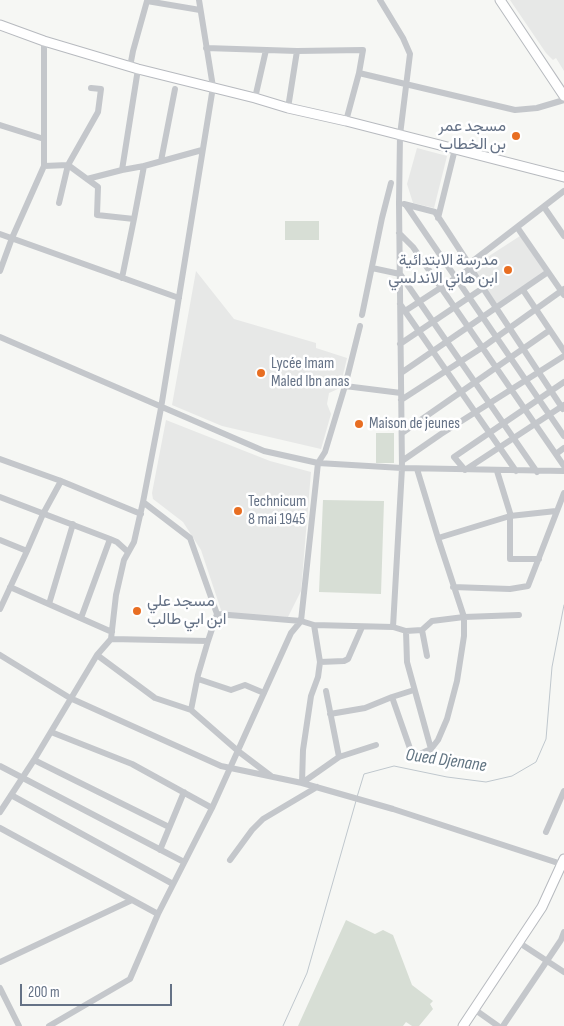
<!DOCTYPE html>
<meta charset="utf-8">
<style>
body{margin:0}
#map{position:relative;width:564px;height:1026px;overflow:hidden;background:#f6f7f4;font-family:"Sofia Sans Condensed",sans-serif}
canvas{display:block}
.scale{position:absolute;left:20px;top:984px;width:152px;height:22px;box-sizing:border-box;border:2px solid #657286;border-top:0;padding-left:6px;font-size:15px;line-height:18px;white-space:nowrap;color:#657286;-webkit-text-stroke:4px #fff;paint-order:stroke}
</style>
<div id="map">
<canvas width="564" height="1026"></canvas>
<div class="scale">200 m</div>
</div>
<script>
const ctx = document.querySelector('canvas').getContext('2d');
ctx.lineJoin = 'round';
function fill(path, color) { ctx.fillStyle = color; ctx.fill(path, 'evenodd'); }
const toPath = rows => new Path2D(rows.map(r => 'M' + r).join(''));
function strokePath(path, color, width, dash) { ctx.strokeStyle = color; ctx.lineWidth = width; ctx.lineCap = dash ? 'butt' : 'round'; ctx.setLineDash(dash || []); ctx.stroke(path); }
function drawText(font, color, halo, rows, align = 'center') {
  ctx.font = font + ' "Sofia Sans Condensed",Vazirmatn,sans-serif'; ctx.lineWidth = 5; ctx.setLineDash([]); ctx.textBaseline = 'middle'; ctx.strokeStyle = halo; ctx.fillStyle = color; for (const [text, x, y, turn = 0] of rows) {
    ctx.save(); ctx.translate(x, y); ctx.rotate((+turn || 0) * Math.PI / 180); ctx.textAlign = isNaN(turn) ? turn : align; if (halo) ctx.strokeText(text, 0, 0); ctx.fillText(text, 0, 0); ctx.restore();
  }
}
const built = toPath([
 [510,0,564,0,564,71,556,58,553,60,546,53],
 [417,148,447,156,434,208,413,203,407,184],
 [520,236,545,272,497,305,472,267],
 [196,271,234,319,316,343,316,348,347,358,340,388,329,393,327,404,331,414,321,449,222,426,172,405],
 [166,420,270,461,311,472,301,591,288,617,222,613,201,550,183,522,153,499,152,493]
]);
const green = toPath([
 [285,221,319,221,319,240,285,240],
 [376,433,394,433,394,463,376,463],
 [323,500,384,501,381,594,319,592],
 [346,920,375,934,383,930,393,935,412,985,433,1001,430,1004,433,1009,419,1026,412,1026,406,1022,403,1026,298,1026]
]);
const stream = toPath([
 [357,797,364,774,394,766,447,777,486,782,512,776,536,762,546,739,552,667,564,605],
 [283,1026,307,973,356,801]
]);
const minor = toPath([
 [206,48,297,51,363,50,359,73,346,121],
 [130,67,133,51,147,1,200,10],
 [359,73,515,110,537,108,564,100],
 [255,98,266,50],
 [288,108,297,51],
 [0,125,44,139],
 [161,161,175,89],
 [44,166,68,165,98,187,97,215,134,219,144,166,202,150],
 [122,170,144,166],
 [87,179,122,170,138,69],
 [59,203,68,165,98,112,101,89,91,88],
 [404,204,435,212,469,264,564,191],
 [406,205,564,436],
 [544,207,564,236],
 [438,218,455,149],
 [517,227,564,295],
 [399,233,413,247,564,466],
 [0,234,179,298],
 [469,265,483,288],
 [372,268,400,274,537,472],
 [0,271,12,238,44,166,44,41],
 [122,278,134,219],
 [523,290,564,351],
 [400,304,516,471],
 [405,311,471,268],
 [362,315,382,218,391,183],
 [0,337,264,451,318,463,402,468,564,471],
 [400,344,483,288,563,409],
 [401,373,548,272],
 [564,382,454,457,465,470,564,405],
 [345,386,401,393],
 [401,400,483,347,564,289],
 [402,433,550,330],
 [556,454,564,448],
 [0,459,61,481,141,514],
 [402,461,441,434,564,356],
 [417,469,438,538],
 [497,471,510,513,510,559,539,559],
 [0,497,110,539,117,542,128,552],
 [0,540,27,551,0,609],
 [27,551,43,514,61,481],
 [10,587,112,632],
 [453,587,510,589,528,586,564,493],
 [49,604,73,524],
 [217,614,301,621,314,625,393,627,402,468,399,203,400,135,410,54,403,38,380,0],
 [519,615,464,617,438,538,510,516,556,511],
 [81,618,110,539],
 [422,630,427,656],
 [406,631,407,662,431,749],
 [111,639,208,641,217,614,190,538,143,502,161,408,213,87,199,0],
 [0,655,70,698,221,766,302,783,393,809,564,865],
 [97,655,155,698,191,710,198,675,208,641],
 [320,662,344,661,348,659,362,627],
 [198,679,231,690,245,685,264,693],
 [326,691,339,757],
 [392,697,413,757,431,749,438,740,447,719,457,681,464,636,464,617,432,621,422,630,406,631,393,627],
 [191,710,238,751,271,776],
 [330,714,365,708,392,697,414,690],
 [51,732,132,764,212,808],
 [34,760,169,827],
 [0,766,184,862],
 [302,783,303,750,311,696,318,677,320,662,314,625],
 [302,783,339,757,376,745],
 [11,795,173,884],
 [0,812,34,760,97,655,111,639,116,595,124,560,134,542,143,502],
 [0,828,158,914],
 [546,832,564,791],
 [160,850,184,792],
 [230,860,252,830,263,819,317,787],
 [518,942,564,972],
 [0,962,132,900],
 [0,988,19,1026],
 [474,1009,498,1026],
 [49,1026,130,979,158,914,212,808,291,633,301,621,318,463,325,452,345,386,360,326],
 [503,1026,561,940,564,932]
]);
const major = toPath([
 [500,0,564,96],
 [0,25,44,41,138,69,255,98,288,108,346,121,564,177],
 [463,1026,542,907,564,859]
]);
const markers = [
 [516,136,5,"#e86e22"],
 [508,270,5,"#e86e22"],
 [261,373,5,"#e86e22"],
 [359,424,5,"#e86e22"],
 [238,511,5,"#e86e22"],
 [137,611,5,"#e86e22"]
];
const poiNames = [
 ["مسجد عمر",506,127,"right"],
 ["بن الخطاب",506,145,"right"],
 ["مدرسة الابتدائية",498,261,"right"],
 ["ابن هاني الاندلسي",498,279,"right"],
 ["Lycée Imam",271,364],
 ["Maled Ibn anas",271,382],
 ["Maison de jeunes",369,424],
 ["Technicum",248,502],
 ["8 mai 1945",248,520],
 ["مسجد علي",147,602],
 ["ابن ابي طالب",147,620]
];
const waterNames = [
 ["Oued Djenane",446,761,8]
];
fill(built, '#e7e8e7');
fill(green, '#d7ded5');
strokePath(stream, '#bfc7cd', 1);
strokePath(major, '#b7babf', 11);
strokePath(minor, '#c4c7cb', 6);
strokePath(major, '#fff', 9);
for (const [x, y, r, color] of markers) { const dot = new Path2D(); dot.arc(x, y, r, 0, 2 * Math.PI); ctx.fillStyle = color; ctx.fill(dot); strokePath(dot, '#fff', 2); }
drawText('16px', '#657286', '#fff', poiNames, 'left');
drawText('italic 18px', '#617482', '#fff', waterNames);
</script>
